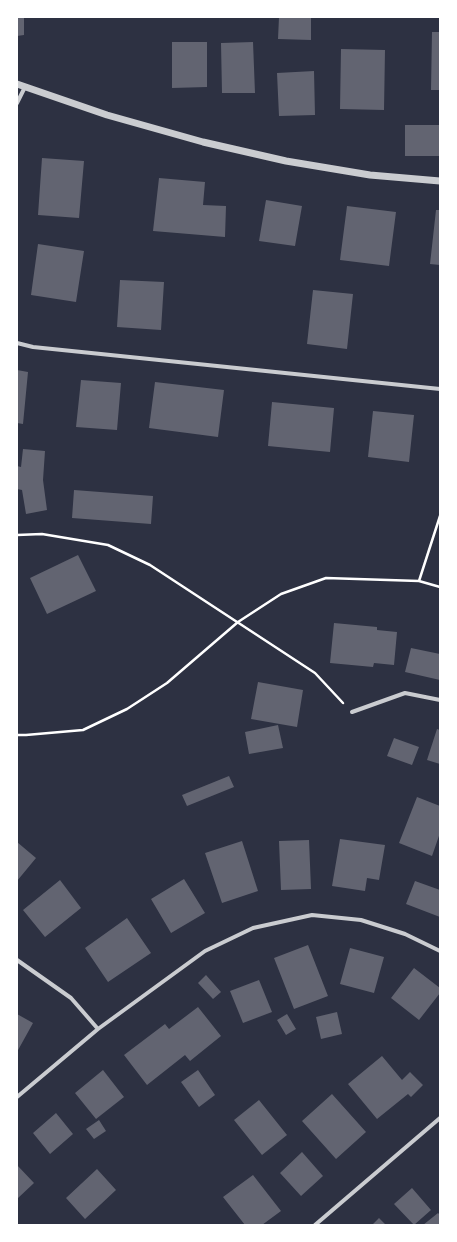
<!DOCTYPE html>
<style>
body{margin:0}
#map{position:relative;width:457px;height:1242px;overflow:hidden;background:#2d3142;font-family:Montserrat,sans-serif}
canvas{display:block}
.frame{position:absolute;inset:0;border:18px solid #fff;pointer-events:none}
</style>
<div id="map">
<canvas width="457" height="1242"></canvas>
<div class="frame"></div>
</div>
<script>
const ctx = document.querySelector('canvas').getContext('2d');
ctx.lineJoin = 'round';
function fill(path, color) { ctx.fillStyle = color; ctx.fill(path, 'evenodd'); }
const toPath = rows => new Path2D(rows.map(r => 'M' + r).join(''));
function strokePath(path, color, width, dash) { ctx.strokeStyle = color; ctx.lineWidth = width; ctx.lineCap = dash ? 'butt' : 'round'; ctx.setLineDash(dash || []); ctx.stroke(path); }
const building = toPath([
 [17,17,24,17,24,35,17,36],
 [279,17,311,17,311,40,278,39],
 [432,32,440,32,440,90,431,90],
 [172,42,207,42,207,87,172,88],
 [253,42,255,93,222,93,221,43],
 [341,49,385,50,384,110,340,109],
 [314,71,315,115,279,116,277,73],
 [405,125,440,125,440,156,405,156],
 [42,158,84,161,79,218,38,215],
 [159,178,205,182,203,205,226,206,225,237,153,231],
 [266,200,302,206,295,246,259,241],
 [347,206,396,212,389,266,340,260],
 [436,210,440,210,440,265,430,264],
 [38,244,84,251,76,302,31,295],
 [120,280,164,282,161,330,117,327],
 [313,290,353,294,347,349,307,344],
 [17,370,28,372,23,424,17,423],
 [81,380,121,383,117,430,76,427],
 [155,382,224,390,218,437,149,428],
 [272,402,334,408,330,452,268,446],
 [373,411,414,415,409,462,368,457],
 [23,449,45,451,43,480,47,510,26,514,22,490,17,489,17,466,21,467],
 [74,490,153,496,151,524,72,518],
 [78,555,96,591,47,614,30,578],
 [334,623,377,627,377,630,397,632,394,665,374,663,373,667,330,663],
 [411,648,440,654,440,680,405,672],
 [258,682,303,690,297,727,251,719],
 [278,725,283,748,249,754,245,732],
 [437,729,440,730,440,764,427,760],
 [394,738,419,747,412,765,387,756],
 [229,776,234,787,187,806,182,795],
 [417,797,440,806,440,833,432,856,399,843],
 [340,839,385,845,379,880,367,878,365,891,332,886],
 [309,840,311,889,281,890,279,841],
 [242,841,258,891,222,903,205,853],
 [17,842,36,858,17,881],
 [184,879,205,913,171,933,151,899],
 [60,880,81,908,45,937,23,910],
 [415,881,440,890,440,917,406,904],
 [127,918,151,953,108,982,85,948],
 [308,945,328,996,294,1009,274,958],
 [350,948,384,957,374,993,340,984],
 [414,968,440,988,440,993,419,1020,391,998],
 [206,975,221,992,213,999,198,983],
 [259,980,272,1012,243,1023,230,991],
 [198,1007,221,1036,190,1061,185,1055,147,1085,124,1055,165,1024,169,1029],
 [337,1012,342,1034,321,1039,316,1017],
 [17,1014,33,1023,17,1052],
 [287,1014,296,1029,286,1035,277,1020],
 [382,1056,402,1080,410,1072,423,1085,411,1097,408,1094,377,1119,348,1084],
 [103,1070,124,1097,96,1119,75,1093],
 [198,1070,215,1095,199,1107,181,1082],
 [332,1094,366,1132,336,1159,302,1121],
 [259,1100,287,1135,262,1155,234,1120],
 [56,1113,73,1134,50,1154,33,1133],
 [99,1120,106,1131,94,1139,86,1129],
 [302,1152,323,1176,301,1196,280,1173],
 [17,1165,34,1183,17,1199],
 [97,1169,116,1190,85,1219,66,1198],
 [253,1175,281,1211,262,1225,245,1225,223,1197],
 [412,1188,431,1210,414,1225,394,1204],
 [438,1213,440,1215,440,1225,423,1225],
 [379,1218,386,1225,372,1225]
]);
const path = toPath([
 [17,535,42,534,108,545,150,565,315,673,343,703],
 [419,581,440,516],
 [17,735,26,735,83,730,127,709,167,683,238,622,281,594,326,578,419,581,440,587]
]);
const minor = toPath([
 [17,103,25,87],
 [17,343,33,347,440,389],
 [352,712,405,693,440,700],
 [17,960,71,998,98,1029],
 [17,1097,98,1029,205,951,253,928,312,915,361,920,405,934,440,951],
 [315,1225,440,1118]
]);
const tertiary = toPath([
 [17,84,107,115,203,142,286,161,370,175,440,181]
]);
fill(building, '#626471');
strokePath(path, '#fff', 2.5);
strokePath(minor, '#caccd0', 4);
strokePath(tertiary, '#caccd0', 7);
</script>
